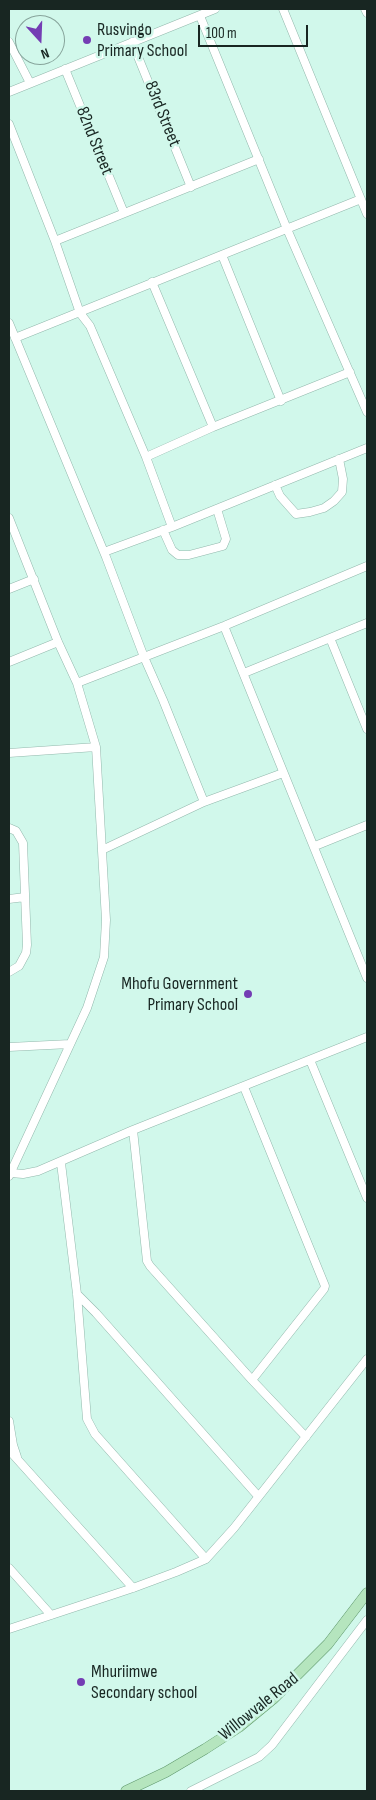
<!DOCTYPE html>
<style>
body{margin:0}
#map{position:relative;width:376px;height:1800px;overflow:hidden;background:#d1f8eb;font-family:"Sofia Sans Condensed",sans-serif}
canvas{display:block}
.frame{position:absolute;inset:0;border:10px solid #182622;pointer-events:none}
.north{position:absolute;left:15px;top:15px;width:50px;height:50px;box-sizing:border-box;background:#d1f8eb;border:1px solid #87a49b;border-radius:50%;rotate:160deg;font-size:14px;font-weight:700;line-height:20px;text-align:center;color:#182622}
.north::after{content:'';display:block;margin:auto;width:18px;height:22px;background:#743db4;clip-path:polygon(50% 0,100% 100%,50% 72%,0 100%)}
.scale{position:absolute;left:198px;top:25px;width:110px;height:22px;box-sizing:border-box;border:2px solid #182622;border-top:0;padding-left:6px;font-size:15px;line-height:18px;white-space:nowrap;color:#182622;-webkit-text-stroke:4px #d1f8eb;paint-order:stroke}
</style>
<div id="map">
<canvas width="376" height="1800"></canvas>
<div class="frame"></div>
<div class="north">N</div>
<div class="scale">100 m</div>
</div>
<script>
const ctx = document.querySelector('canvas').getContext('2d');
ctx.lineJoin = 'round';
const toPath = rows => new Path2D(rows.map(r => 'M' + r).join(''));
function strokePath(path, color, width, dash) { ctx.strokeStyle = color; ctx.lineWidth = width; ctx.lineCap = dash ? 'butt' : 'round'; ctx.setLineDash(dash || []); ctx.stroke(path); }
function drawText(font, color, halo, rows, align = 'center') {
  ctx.font = font + ' "Sofia Sans Condensed",sans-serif'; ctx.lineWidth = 5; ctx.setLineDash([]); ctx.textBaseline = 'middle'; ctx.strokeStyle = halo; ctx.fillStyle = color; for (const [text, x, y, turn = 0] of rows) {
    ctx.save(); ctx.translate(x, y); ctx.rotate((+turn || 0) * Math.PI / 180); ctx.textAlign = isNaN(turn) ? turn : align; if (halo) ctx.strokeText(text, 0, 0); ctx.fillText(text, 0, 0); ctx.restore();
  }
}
const minor = toPath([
 [283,9,367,214],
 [365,9,367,13],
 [200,16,287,229,367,412],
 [9,42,30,83],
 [132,42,191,187],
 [65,69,124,213],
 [9,92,215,9],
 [9,124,55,241,80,313,90,326,146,457,172,527],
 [55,241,259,159],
 [222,255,281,401],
 [152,282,213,427],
 [9,323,106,557,144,657,163,700,204,802],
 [15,338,361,199],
 [146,457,213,427,350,372],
 [275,485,280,496,296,514,310,512,324,508,334,501,342,492,343,479,339,459],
 [9,518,58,642,77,683,96,747,106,920,104,957,87,1008,9,1176],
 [163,530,172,550,178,555,189,555,223,546,226,539,217,509],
 [104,552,172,527,367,448],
 [9,589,34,579],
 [224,626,367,978],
 [330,638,367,729],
 [9,662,58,642],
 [244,673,367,623],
 [77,683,224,626,367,566],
 [9,753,96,747],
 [9,828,16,831,23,843,27,945,26,953,19,966,9,972],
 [315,846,367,825],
 [102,850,204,802,283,773],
 [9,899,25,897],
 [9,1047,70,1044],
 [310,1060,367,1198],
 [244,1087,325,1286,324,1289,252,1380],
 [133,1130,147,1261,150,1266,252,1380,306,1437],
 [61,1163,77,1294,87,1419,95,1434,206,1559],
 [10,1173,23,1174,38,1171,133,1130,367,1037],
 [77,1294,96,1313,258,1496],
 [9,1421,13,1445,17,1457],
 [9,1450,133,1588],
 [9,1568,51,1615],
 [9,1629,133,1588,176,1572,206,1559,234,1528,367,1359],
 [191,1791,259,1757,272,1745,367,1620]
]);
const major = toPath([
 [126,1791,166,1772,205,1749,239,1727,273,1699,328,1644,367,1593]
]);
const markers = [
 [87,40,5,"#743db4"],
 [248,994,5,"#743db4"],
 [81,1682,5,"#743db4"]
];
const poiNames = [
 ["Rusvingo",97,30],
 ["Primary School",97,51],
 ["Mhofu Government",238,984,"right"],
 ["Primary School",238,1005,"right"],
 ["Mhuriimwe",91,1672],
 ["Secondary school",91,1693]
];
const streetNames = [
 ["83rd Street",162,114,68],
 ["82nd Street",94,141,68],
 ["Willowvale Road",259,1707,-39]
];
strokePath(minor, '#92b8ac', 9);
strokePath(major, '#5e976b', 11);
strokePath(minor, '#fff', 8);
strokePath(major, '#b5e5be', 10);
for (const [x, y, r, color] of markers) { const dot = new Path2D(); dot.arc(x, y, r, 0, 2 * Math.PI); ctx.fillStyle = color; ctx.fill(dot); strokePath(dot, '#d1f8eb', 2); }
drawText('18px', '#182622', '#d1f8eb', poiNames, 'left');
drawText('18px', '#182622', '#d1f8eb', streetNames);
</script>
